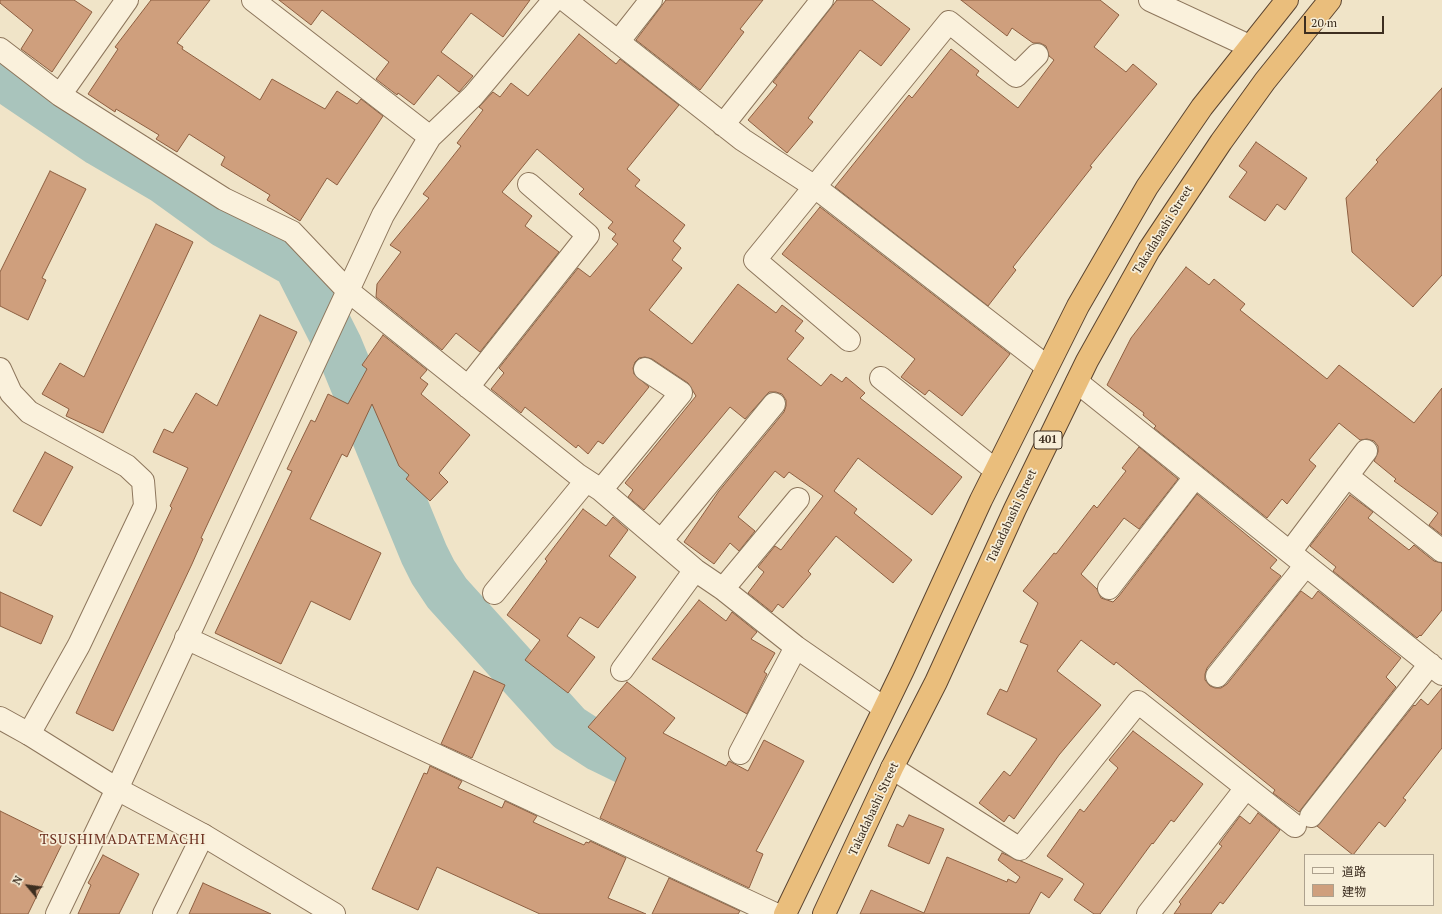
<!DOCTYPE html>
<meta charset="utf-8">
<style>
body{margin:0}
#map{position:relative;width:1442px;height:914px;overflow:hidden;background:#f0e4c8;font-family:"PT Serif","Noto Sans JP",serif}
canvas{display:block}
.legend{position:absolute;left:1304px;top:854px;width:130px;height:52px;box-sizing:border-box;background:#f7eed8;border:1px solid #ada18e;margin:0;padding:5px 7px;list-style:none;font-size:12px;color:#3d2e20}
.legend li{display:flex;align-items:center;gap:8px;height:20px}
.legend b{width:20px;border:1px solid #ada18e}
.north{position:absolute;left:8px;top:866px;width:40px;height:40px;-webkit-text-stroke:3px #f7eed8;paint-order:stroke;rotate:299deg;font-size:11px;font-weight:700;line-height:16px;text-align:center;color:#3d2e20}
.north::after{content:'';display:block;margin:auto;width:14px;height:18px;background:#3d2e20;clip-path:polygon(50% 0,100% 100%,50% 72%,0 100%)}
.scale{position:absolute;left:1304px;top:16px;width:80px;height:18px;box-sizing:border-box;border:2px solid #3d2e20;border-top:0;padding-left:5px;font-size:12px;line-height:14px;white-space:nowrap;color:#3d2e20;-webkit-text-stroke:3px #f7eed8;paint-order:stroke}
</style>
<div id="map">
<canvas width="1442" height="914"></canvas>
<ul class="legend">
<li><b style="height:5px;background:#faf1dc"></b>道路</li>
<li><b style="height:11px;background:#cf9f7d"></b>建物</li>
</ul>
<div class="north">N</div>
<div class="scale">20 m</div>
</div>
<script>
const ctx = document.querySelector('canvas').getContext('2d');
ctx.lineJoin = 'round';
const toPath = rows => new Path2D(rows.map(r => 'M' + r).join(''));
function strokePath(path, color, width, dash) { ctx.strokeStyle = color; ctx.lineWidth = width; ctx.lineCap = dash ? 'butt' : 'round'; ctx.setLineDash(dash || []); ctx.stroke(path); }
function fill(path, color) { ctx.fillStyle = color; ctx.fill(path, 'evenodd'); }
function drawText(font, color, halo, rows, align = 'center') {
  ctx.font = font + ' "PT Serif",serif'; ctx.lineWidth = 3.5; ctx.setLineDash([]); ctx.textBaseline = 'middle'; ctx.strokeStyle = halo; ctx.fillStyle = color; for (const [text, x, y, turn = 0] of rows) {
    ctx.save(); ctx.translate(x, y); ctx.rotate((+turn || 0) * Math.PI / 180); ctx.textAlign = isNaN(turn) ? turn : align; if (halo) ctx.strokeText(text, 0, 0); ctx.fillText(text, 0, 0); ctx.restore();
  }
}
const river = toPath([
 [0,75,99,142,164,180,225,224,297,264,338,345,424,554,433,572,447,593,569,728,600,748,684,789]
]);
const building = toPath([
 [0,0,74,0,92,12,52,72,21,49,33,30,0,3,0,0],
 [151,0,210,0,177,43,183,47,182,49,260,100,272,79,325,109,337,91,357,104,361,99,383,116,337,185,327,178,300,221,267,200,270,195,221,165,225,157,189,134,177,152,156,139,159,135,116,109,115,112,88,94,118,49,115,47,151,0],
 [279,0,530,0,503,37,471,13,441,52,473,76,459,92,438,75,414,105,398,93,397,95,376,79,389,62,322,10,311,25,279,0],
 [666,0,763,0,740,29,744,32,700,90,636,40,666,0],
 [837,0,872,0,910,29,881,66,860,50,808,118,813,122,787,153,748,120,777,85,773,82,837,0],
 [961,0,1100,0,1119,15,1094,47,1126,72,1133,64,1157,84,1090,166,1092,167,1013,267,1016,270,988,306,835,187,909,95,912,98,951,49,979,71,976,75,1018,108,1054,60,1049,56,1046,46,1040,43,1033,43,1012,28,1007,36,961,0],
 [579,34,616,64,620,59,679,105,627,169,640,180,635,186,685,225,673,241,681,248,672,260,682,268,649,310,692,344,738,284,776,313,782,305,803,321,795,331,804,338,787,359,821,386,831,374,842,382,846,377,865,393,860,398,962,477,932,515,858,458,834,491,857,509,854,513,912,560,893,583,836,536,808,571,811,574,783,608,778,604,772,612,748,593,764,572,758,567,775,546,781,550,823,496,789,472,784,478,775,471,738,517,755,531,739,551,730,543,714,564,684,542,719,491,784,412,786,406,786,400,782,394,776,392,769,392,745,419,730,407,644,510,628,497,633,490,625,483,696,396,688,383,652,359,645,357,639,358,635,362,633,368,634,374,649,387,603,444,598,441,588,454,578,445,576,448,525,407,521,413,491,389,504,373,499,368,578,268,590,277,618,244,612,239,616,234,608,228,613,222,579,194,584,189,537,149,502,192,532,216,525,226,559,252,480,352,456,333,442,350,376,297,377,284,401,252,390,245,429,198,423,194,461,146,457,143,483,110,479,107,493,92,500,97,511,83,528,96,579,34],
 [1442,88,1442,275,1413,307,1352,252,1346,198,1378,162,1376,160,1442,88],
 [1256,142,1307,178,1285,210,1277,204,1265,221,1229,197,1247,172,1239,166,1256,142],
 [50,171,86,189,42,278,46,280,28,320,0,306,0,272,50,171],
 [820,207,1010,354,962,416,929,390,925,395,901,377,915,359,782,254,820,207],
 [156,224,193,242,103,433,66,416,69,409,42,394,60,363,84,377,156,224],
 [1186,267,1209,285,1214,279,1245,304,1240,310,1327,379,1339,365,1414,423,1442,388,1442,535,1429,525,1438,513,1394,481,1396,479,1374,461,1378,452,1378,446,1374,441,1367,439,1360,440,1339,423,1309,460,1316,466,1287,504,1282,499,1267,518,1154,428,1156,426,1143,415,1144,413,1107,385,1131,338,1186,267],
 [260,315,297,332,201,538,203,539,192,564,113,731,76,713,172,508,170,506,188,468,153,452,164,429,173,433,196,393,217,406,260,315],
 [383,335,427,370,420,378,428,384,421,394,470,435,439,473,448,482,430,501,406,479,409,475,399,466,372,404,347,457,342,454,310,519,381,553,350,620,311,601,281,664,215,633,292,471,287,469,311,420,315,422,328,394,348,404,367,369,362,365,383,335],
 [1139,447,1178,479,1139,529,1124,518,1081,574,1097,589,1101,598,1113,602,1119,596,1197,494,1277,560,1270,568,1281,576,1207,668,1205,674,1205,680,1210,686,1215,688,1221,688,1227,684,1301,591,1312,599,1318,591,1401,658,1386,677,1396,687,1299,812,1273,793,1275,790,1116,662,1114,665,1081,640,1057,671,1101,705,1059,755,1014,819,1009,815,1004,822,979,803,1004,771,1010,776,1037,739,987,714,1000,689,1007,692,1028,645,1020,642,1038,603,1023,591,1054,553,1056,554,1094,505,1097,508,1126,471,1122,468,1139,447],
 [45,452,73,467,41,526,13,511,45,452],
 [1350,495,1373,512,1368,518,1409,550,1414,545,1434,561,1442,563,1442,610,1421,636,1420,635,1417,638,1333,571,1336,567,1310,546,1350,495],
 [583,509,606,526,613,517,628,530,609,556,636,577,598,628,580,617,567,636,595,657,568,693,525,660,540,640,507,615,547,561,545,559,583,509],
 [0,592,53,616,41,644,0,626,0,592],
 [699,600,726,621,732,612,757,632,751,639,775,653,764,672,767,674,747,714,652,659,699,600],
 [474,671,505,685,472,758,441,744,474,671],
 [627,682,675,718,663,733,726,766,729,761,748,771,764,740,804,761,756,851,763,854,749,888,600,818,626,758,588,727,627,682],
 [1442,688,1442,748,1403,798,1406,800,1385,827,1379,822,1353,855,1317,826,1414,705,1415,706,1421,699,1428,705,1442,688],
 [1133,731,1203,784,1174,822,1171,820,1153,844,1152,843,1100,914,1094,914,1074,900,1084,884,1047,856,1080,809,1084,812,1118,768,1109,760,1133,731],
 [430,766,462,781,458,788,502,808,505,801,537,816,533,822,584,845,586,842,589,843,590,841,626,858,608,898,646,914,540,914,437,867,418,910,372,889,424,773,427,774,430,766],
 [0,811,63,842,28,914,0,914,0,811],
 [1258,813,1280,830,1223,904,1220,902,1211,914,1174,914,1181,904,1179,902,1222,846,1219,844,1240,816,1250,824,1258,813],
 [909,815,944,829,929,864,888,846,897,824,903,827,909,815],
 [1002,853,1063,879,1049,898,1041,892,1029,914,860,914,871,890,924,913,947,857,1007,882,1008,879,1016,883,1020,877,998,860,1002,853],
 [103,855,139,874,119,914,78,914,91,885,88,883,103,855],
 [669,878,740,911,738,914,652,914,669,878],
 [203,883,271,914,189,914,203,883]
]);
const minor = toPath([
 [253,0,430,137],
 [565,0,743,140,815,187,1046,366],
 [1150,0,1249,46],
 [618,42,651,0],
 [0,49,60,95,224,199,292,232,347,290,578,475,601,490,695,570,723,589,796,647,884,708],
 [60,95,127,0],
 [723,125,822,0],
 [849,340,755,260,949,22,1016,76,1037,55],
 [0,369,11,393,29,412,127,466,143,481,145,506,79,645,29,734],
 [881,378,995,470],
 [1077,382,1442,674],
 [468,387,588,235,529,184],
 [1347,476,1442,551],
 [601,490,681,393,645,369],
 [661,541,774,404],
 [1290,552,1366,451],
 [1109,588,1195,477],
 [723,589,798,499],
 [494,593,586,481],
 [186,638,775,914],
 [622,670,695,570],
 [1217,676,1306,565],
 [740,753,796,647],
 [892,768,1020,849,1138,702,1295,826],
 [1311,816,1430,664],
 [57,914,117,789,383,215,430,137,473,96,554,0],
 [164,914,203,835],
 [1148,914,1246,788]
]);
const tertiary = toPath([
 [0,718,29,734,117,789,203,835,334,914]
]);
const trunk = toPath([
 [785,914,903,670,981,500,1078,306,1147,187,1202,107,1287,0],
 [824,914,892,768,936,682,1015,509,1087,361,1149,250,1221,142,1265,81,1330,0]
]);
const shields = [
 [1048,440,28]
];
const shieldNames = [
 ["401",1048,440]
];
const streetNames = [
 ["Takadabashi Street",1163,230,-58],
 ["Takadabashi Street",1012,516,-65],
 ["Takadabashi Street",874,809,-65]
];
const quarterNames = [
 ["TSUSHIMADATEMACHI",123,840]
];
strokePath(river, '#a9c4bc', 48);
fill(building, '#cf9f7d');
strokePath(building, '#8d5f41', 1);
strokePath(minor, '#8d765c', 24);
strokePath(tertiary, '#8d765c', 24);
strokePath(trunk, '#5b4430', 24);
strokePath(minor, '#faf1dc', 22);
strokePath(tertiary, '#faf1dc', 22);
strokePath(trunk, '#eabe7c', 22);
for (const [x, y, w] of shields) { const box = new Path2D(); box.roundRect(x - w / 2, y - 9, w, 18, 3); ctx.fillStyle = '#f7eed8'; ctx.fill(box); strokePath(box, '#3d2e20', 1); }
drawText('bold 11px', '#3d2e20', null, shieldNames);
drawText('12px', '#3d2e20', '#f7eed8', streetNames);
ctx.letterSpacing = '1px';
drawText('14px', '#6b2e1e', '#f7eed8', quarterNames);
ctx.letterSpacing = '0px';
</script>
